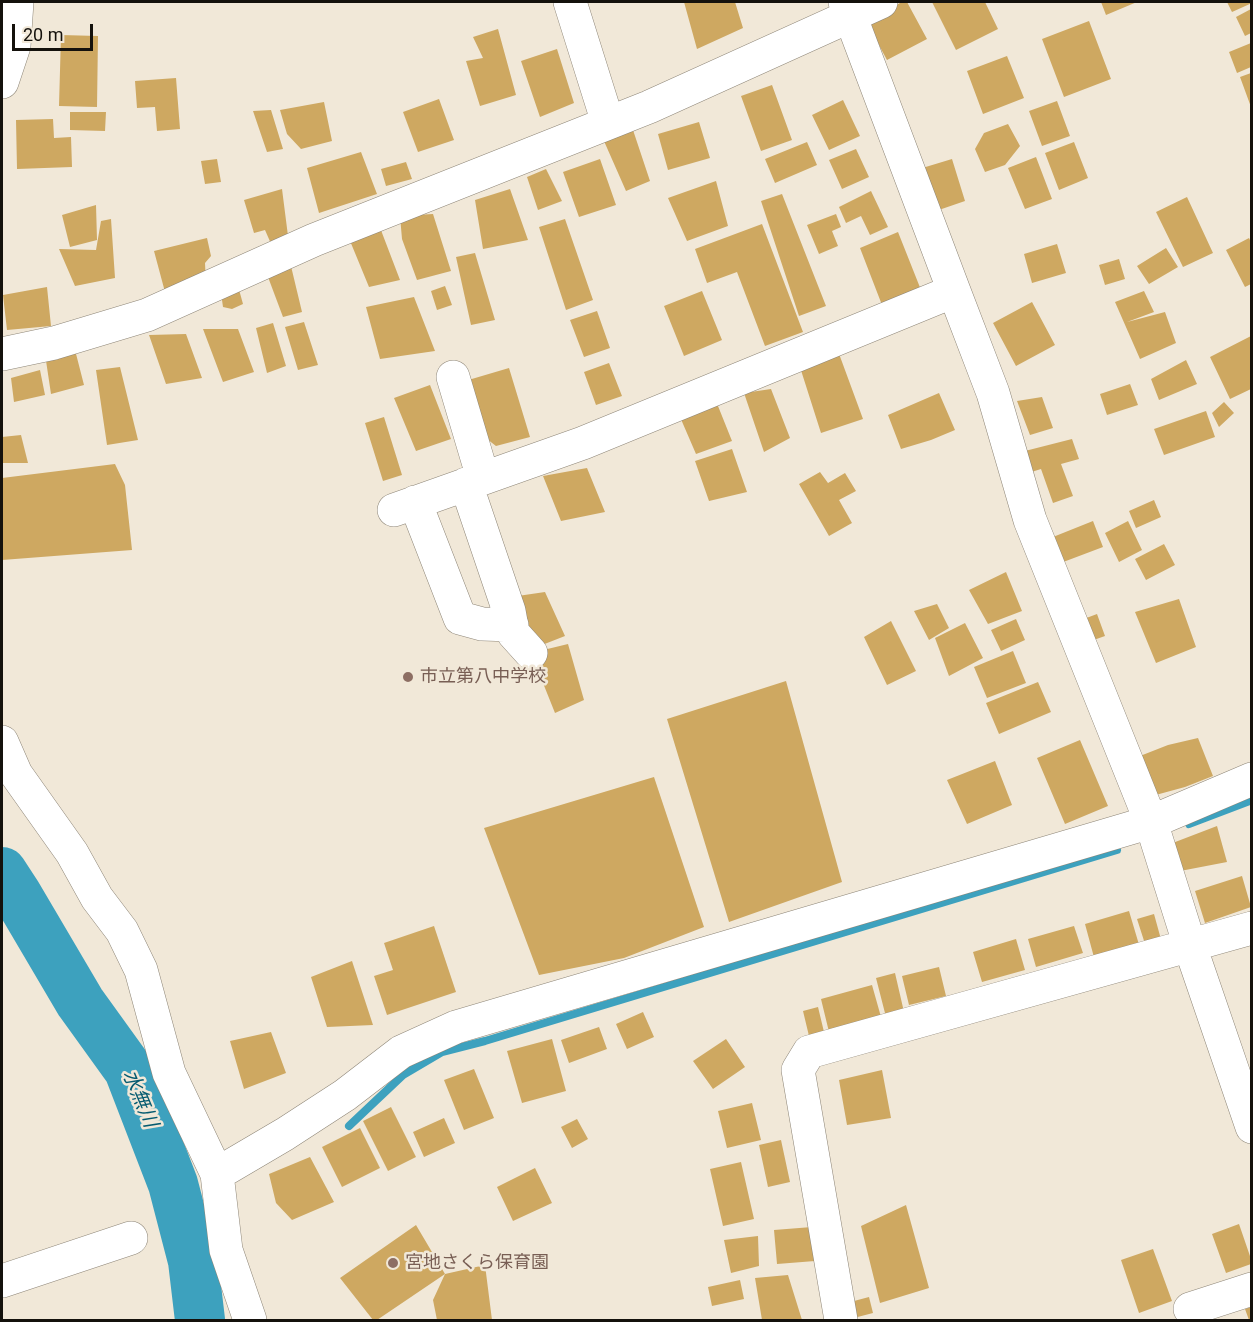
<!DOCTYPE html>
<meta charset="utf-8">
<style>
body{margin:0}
#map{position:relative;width:1253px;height:1322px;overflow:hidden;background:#f1e8d8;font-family:Roboto,sans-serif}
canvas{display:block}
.frame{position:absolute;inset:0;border:3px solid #14110c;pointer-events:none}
.scale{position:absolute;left:12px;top:24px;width:81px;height:27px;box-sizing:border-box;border:3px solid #14110c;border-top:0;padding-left:8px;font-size:18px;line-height:21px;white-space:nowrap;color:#14110c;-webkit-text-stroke:4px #f1e8d8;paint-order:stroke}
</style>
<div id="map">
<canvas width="1253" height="1322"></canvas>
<div class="frame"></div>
<div class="scale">20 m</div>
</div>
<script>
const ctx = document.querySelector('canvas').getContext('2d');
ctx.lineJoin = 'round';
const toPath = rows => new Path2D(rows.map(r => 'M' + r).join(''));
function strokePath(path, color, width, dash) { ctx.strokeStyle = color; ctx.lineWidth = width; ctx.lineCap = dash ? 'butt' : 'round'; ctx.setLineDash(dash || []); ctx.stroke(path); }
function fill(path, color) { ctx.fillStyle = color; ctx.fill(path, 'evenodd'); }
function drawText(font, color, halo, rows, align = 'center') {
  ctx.font = font + ' Roboto,"Noto Sans JP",sans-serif'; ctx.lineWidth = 5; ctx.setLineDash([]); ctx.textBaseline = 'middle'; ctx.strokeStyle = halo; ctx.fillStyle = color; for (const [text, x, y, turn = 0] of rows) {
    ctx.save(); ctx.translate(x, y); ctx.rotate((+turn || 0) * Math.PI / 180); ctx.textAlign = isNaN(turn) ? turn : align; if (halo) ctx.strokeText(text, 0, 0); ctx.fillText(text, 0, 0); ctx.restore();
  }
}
const stream = toPath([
 [1189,824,1252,800],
 [349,1126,403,1075,442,1052,485,1041,1117,850],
 [173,1184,192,1179]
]);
const river = toPath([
 [2,872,17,895,80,1002,129,1070,173,1184,193,1261,200,1320]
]);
const building = toPath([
 [684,2,735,2,743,28,697,49],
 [902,2,907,2,927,39,887,60,866,21],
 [932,2,985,2,998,29,956,50],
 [1101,2,1137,2,1106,15],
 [1227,2,1252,2,1252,3,1232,12],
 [1251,9,1251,33,1245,36,1236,17],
 [1089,21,1111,79,1064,97,1042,39],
 [498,29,516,95,480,106,466,61,483,58,473,37],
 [61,35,98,36,97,107,59,106],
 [1251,43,1251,67,1237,73,1229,52],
 [557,49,574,103,540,117,521,61],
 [1007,56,1024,98,983,114,967,71],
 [1251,73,1251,107,1240,77],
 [176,78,180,129,157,131,155,107,137,108,135,81],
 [772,85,792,140,761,151,741,96],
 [439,99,454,140,418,152,403,112],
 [843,100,860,136,829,150,812,115],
 [1057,101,1070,136,1042,146,1029,111],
 [324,102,332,141,301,149,287,134,280,110],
 [271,110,283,149,267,152,253,111],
 [70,112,106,112,105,131,70,130],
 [53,119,54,138,71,137,72,167,17,169,16,120],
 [630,121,650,181,626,191,600,132],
 [699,122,710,158,668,170,658,134],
 [1008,124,1020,146,1005,165,985,172,975,149,984,133],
 [807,142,817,165,775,183,765,159],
 [1074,142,1088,178,1059,190,1045,153],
 [856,149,869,177,842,189,829,160],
 [361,152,377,194,319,213,307,168],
 [1036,157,1052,199,1025,209,1008,168],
 [217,159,221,182,205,184,201,161],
 [600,159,616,205,579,217,563,172],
 [952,159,965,201,933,212,919,169],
 [406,162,412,179,386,186,381,169],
 [546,169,562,201,538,210,527,177],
 [716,181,728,226,687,241,668,198],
 [282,189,288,236,272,246,265,230,254,233,244,200],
 [510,189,528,240,483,249,475,200],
 [871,191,888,227,870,235,861,216,846,223,839,207],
 [782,194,826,306,799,316,761,201],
 [1187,197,1213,253,1183,267,1156,212],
 [96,205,97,240,70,247,62,215],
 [433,214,451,271,417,280,402,239,400,216],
 [836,214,841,227,832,231,838,246,819,254,807,225],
 [111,219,115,278,75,286,59,249,96,250,101,221],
 [565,219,593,300,566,310,539,227],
 [762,224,803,332,765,346,737,272,707,283,695,249],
 [379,225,400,280,369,287,348,236],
 [898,232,921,290,882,305,860,248],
 [207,238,211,256,205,263,206,284,165,292,154,251],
 [1249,238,1251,242,1251,284,1245,287,1226,250],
 [1057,244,1066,273,1032,283,1024,254],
 [1166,248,1178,267,1149,284,1137,266],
 [475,253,495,320,471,325,456,257],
 [1119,259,1125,279,1105,285,1099,265],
 [290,262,302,312,283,317,265,269],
 [238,286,243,304,232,309,223,307,221,293],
 [445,286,452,305,437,310,431,291],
 [47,287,51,326,7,330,3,295],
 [702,291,722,340,684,356,664,306],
 [1144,291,1154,312,1127,322,1165,312,1176,343,1140,359,1115,302],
 [414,297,435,351,380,359,366,307],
 [1032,302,1055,345,1016,366,993,323],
 [597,311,610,348,584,357,570,320],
 [304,322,318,365,298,370,285,327],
 [273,323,286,366,267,373,256,328],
 [203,329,238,329,254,372,223,382],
 [186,334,202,378,166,384,149,335],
 [1251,336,1251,389,1230,399,1210,357],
 [74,346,84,385,51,394,45,354],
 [838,351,863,419,821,433,799,364],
 [1186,360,1197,384,1159,400,1151,379],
 [609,363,622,396,596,405,584,372],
 [120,367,138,440,107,445,96,370],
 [509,368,530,437,496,446,478,432,465,381],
 [40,370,45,395,14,402,11,378],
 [1130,384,1138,405,1107,415,1100,394],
 [430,385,451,439,416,451,394,398],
 [771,389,790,438,764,452,744,393],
 [939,393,955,430,931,440,901,449,888,415],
 [714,396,732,441,696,454,677,410],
 [1042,397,1053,428,1030,435,1017,401],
 [1224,402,1234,413,1219,427,1212,413],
 [1206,411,1215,437,1164,455,1154,429],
 [384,417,402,475,383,481,365,423],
 [21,435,28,463,2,463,2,437],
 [1072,439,1079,459,1061,464,1073,496,1053,503,1041,469,1025,474,1021,452],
 [732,449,747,492,709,501,695,461],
 [115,464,125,485,132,550,2,560,2,478],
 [587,468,605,512,561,521,543,476],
 [820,472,828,483,845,473,856,491,839,500,852,523,829,536,799,484],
 [1154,500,1161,517,1136,528,1129,511],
 [1093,521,1103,547,1058,564,1048,539],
 [1128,521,1142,550,1119,562,1105,533],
 [1164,544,1175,565,1146,580,1135,559],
 [1006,572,1022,611,988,624,969,590],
 [545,592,565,636,519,654,504,598],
 [1179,599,1196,647,1156,663,1135,612],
 [937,604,949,628,929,640,914,611],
 [1097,614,1105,636,1088,642,1081,620],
 [1016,619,1025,640,1001,651,991,630],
 [891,621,916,671,887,685,864,637],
 [965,623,983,658,949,676,935,638],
 [568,644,584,700,555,713,531,653],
 [1013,651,1026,683,987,698,974,667],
 [786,681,842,882,729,922,667,719],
 [1038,682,1051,712,999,734,986,703],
 [1198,738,1213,776,1185,787,1152,796,1140,756,1168,745],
 [1080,740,1108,806,1065,824,1037,758],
 [995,761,1012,805,967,824,947,780],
 [654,777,704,927,624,958,539,975,484,828],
 [1217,826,1227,862,1175,872,1170,844],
 [1242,876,1251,907,1205,923,1195,891],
 [1129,911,1140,948,1095,961,1085,924],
 [1154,914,1162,943,1146,947,1137,919],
 [434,926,456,992,387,1015,374,976,393,970,384,943],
 [1074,926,1083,953,1036,967,1028,939],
 [1016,939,1025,970,982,982,973,952],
 [352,961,373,1025,327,1027,311,977],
 [939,967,946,996,909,1005,902,976],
 [895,973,904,1012,886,1017,876,978],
 [872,985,881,1017,829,1032,821,999],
 [818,1007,824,1032,809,1036,803,1011],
 [643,1012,654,1037,627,1049,616,1024],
 [599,1027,607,1049,569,1063,561,1040],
 [271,1032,286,1073,244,1089,230,1041],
 [552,1039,566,1091,522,1103,507,1051],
 [726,1039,745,1067,713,1089,693,1061],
 [474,1069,494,1118,464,1130,444,1080],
 [882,1070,891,1118,847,1125,839,1080],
 [752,1103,761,1140,727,1148,718,1111],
 [391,1107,416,1157,388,1171,363,1121],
 [444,1118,455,1143,424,1157,413,1132],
 [577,1119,588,1139,572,1148,561,1127],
 [360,1128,380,1168,342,1187,322,1147],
 [781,1140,790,1182,768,1187,759,1145],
 [310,1157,334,1202,292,1220,276,1203,269,1174],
 [741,1162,754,1219,723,1226,710,1169],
 [535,1168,552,1203,513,1221,497,1187],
 [906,1205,929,1288,880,1303,861,1226],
 [1239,1224,1251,1259,1251,1264,1226,1273,1212,1234],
 [416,1225,445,1274,377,1320,373,1320,340,1278],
 [812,1227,815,1261,777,1264,774,1230],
 [758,1236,759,1266,731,1273,724,1240],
 [1153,1249,1172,1301,1139,1313,1121,1260],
 [485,1265,492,1320,437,1320,433,1300,445,1274],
 [788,1275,802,1320,762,1320,755,1278],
 [740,1280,744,1299,712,1306,708,1287],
 [869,1297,873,1313,846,1320,839,1305],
 [1251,1307,1251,1320,1249,1320,1245,1309]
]);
const minor = toPath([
 [570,2,608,123],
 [845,2,954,291,993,393,1030,520,1151,822,1190,946,1252,1127],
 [2,82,14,46,17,2],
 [2,354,54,343,147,315,314,240,649,107,881,2],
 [453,377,483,478],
 [466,484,509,611,513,633,531,653],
 [415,502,460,618,482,624,512,625],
 [394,510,583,443,954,291],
 [2,742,16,774,72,853,97,898,122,931,141,970,169,1073,217,1174,226,1250,250,1320],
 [217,1174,285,1134,345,1095,401,1052,456,1027,1151,822,1252,779],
 [2,1281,131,1238],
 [1190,1309,1252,1289],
 [841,1320,798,1070,809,1052,1252,928]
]);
const markers = [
 [408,677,6,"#8d6e63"],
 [393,1263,6,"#8d6e63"]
];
const educationNames = [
 ["市立第八中学校",420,677],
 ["宮地さくら保育園",405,1263]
];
const waterNames = [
 ["水無川",139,1099,67]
];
strokePath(stream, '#3da1be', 8);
strokePath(river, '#3da1be', 50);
fill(building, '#cea861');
strokePath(minor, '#8e8678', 34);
strokePath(minor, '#fff', 33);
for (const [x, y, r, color] of markers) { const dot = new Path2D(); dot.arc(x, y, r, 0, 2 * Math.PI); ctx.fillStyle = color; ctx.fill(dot); strokePath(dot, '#f1e8d8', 2); }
drawText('18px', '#785e54', '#f1e8d8', educationNames, 'left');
drawText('italic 20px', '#065b70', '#f1e8d8', waterNames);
</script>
